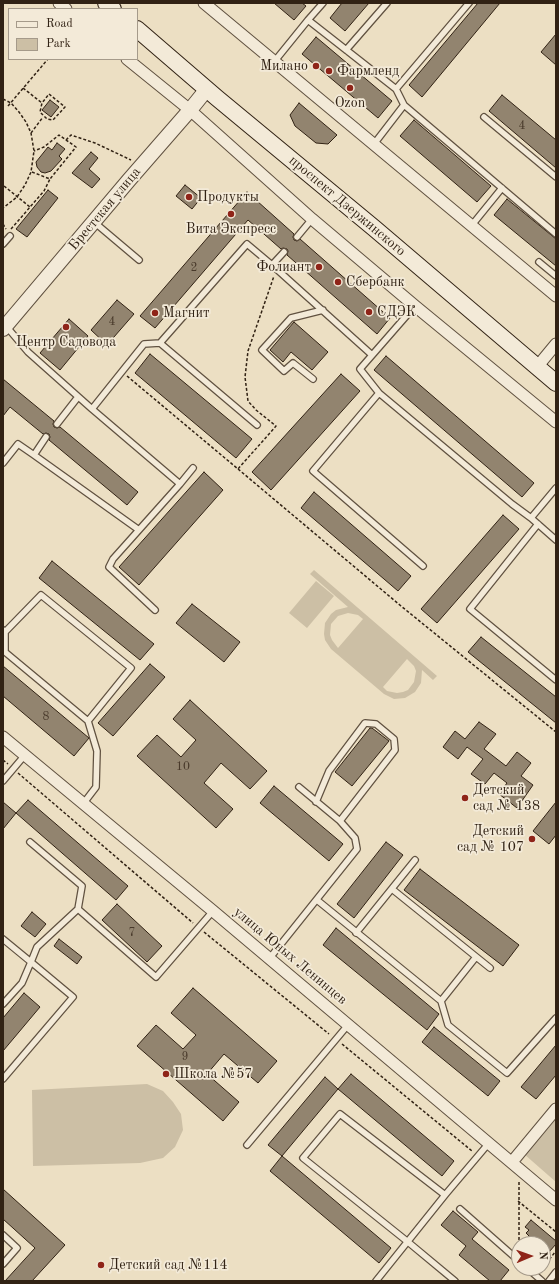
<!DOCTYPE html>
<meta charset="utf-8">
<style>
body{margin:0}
#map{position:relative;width:559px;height:1284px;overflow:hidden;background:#ecdfc3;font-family:"Old Standard TT",serif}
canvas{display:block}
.frame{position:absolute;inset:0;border:4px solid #312214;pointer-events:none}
.legend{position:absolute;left:8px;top:8px;width:130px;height:52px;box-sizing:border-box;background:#f3ead8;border:1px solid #a59a8a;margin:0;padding:5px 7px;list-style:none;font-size:12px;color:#312214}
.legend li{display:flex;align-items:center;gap:8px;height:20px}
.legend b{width:20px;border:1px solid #a59a8a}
.north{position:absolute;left:511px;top:1236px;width:40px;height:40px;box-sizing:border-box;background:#f3ead8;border:1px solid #a59a8a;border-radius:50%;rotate:88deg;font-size:11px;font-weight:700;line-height:16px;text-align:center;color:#312214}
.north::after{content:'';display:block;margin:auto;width:14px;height:18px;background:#8f2418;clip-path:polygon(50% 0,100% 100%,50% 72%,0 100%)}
</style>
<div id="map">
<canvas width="559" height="1284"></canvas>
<div class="frame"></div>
<ul class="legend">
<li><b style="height:5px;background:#f3ead8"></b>Road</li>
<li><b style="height:11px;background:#ccbfa5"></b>Park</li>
</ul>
<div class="north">N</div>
</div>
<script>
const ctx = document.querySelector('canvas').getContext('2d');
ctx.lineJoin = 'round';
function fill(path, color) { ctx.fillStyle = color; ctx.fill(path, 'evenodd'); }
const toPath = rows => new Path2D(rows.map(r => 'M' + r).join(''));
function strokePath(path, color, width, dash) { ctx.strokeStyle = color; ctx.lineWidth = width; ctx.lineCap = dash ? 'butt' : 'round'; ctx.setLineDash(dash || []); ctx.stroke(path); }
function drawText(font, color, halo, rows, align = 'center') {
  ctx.font = font + ' "Old Standard TT",serif'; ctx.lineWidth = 3.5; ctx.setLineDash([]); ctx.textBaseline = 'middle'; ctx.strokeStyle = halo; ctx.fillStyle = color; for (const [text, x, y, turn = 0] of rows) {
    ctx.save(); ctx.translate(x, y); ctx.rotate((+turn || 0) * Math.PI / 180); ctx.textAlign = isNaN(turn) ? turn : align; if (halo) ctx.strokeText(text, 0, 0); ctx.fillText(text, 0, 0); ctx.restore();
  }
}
const green = toPath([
 [314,570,437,676,433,680,422,670,421,683,415,692,405,698,394,699,384,694,331,649,325,640,324,634,325,623,331,614,336,610,348,607,310,574],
 [348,613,358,615,363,619,338,648,332,640,330,635,331,624,338,616],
 [407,659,414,666,416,671,414,682,408,690,403,692,397,693,387,691,383,687],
 [316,581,334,596,307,628,289,613],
 [147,1084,163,1091,173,1102,181,1114,183,1130,175,1147,163,1158,140,1163,33,1166,32,1090],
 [556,1116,556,1182,524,1154]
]);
const building = toPath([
 [274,3,302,3,306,6,294,20,274,3],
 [342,3,369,3,345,31,330,18,342,3],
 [478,3,500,3,422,97,409,85,478,3],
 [556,34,556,65,541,52,556,34],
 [316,37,392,101,378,118,302,54,316,37],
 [502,95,556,140,556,168,489,111,502,95],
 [50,100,59,107,51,117,42,110,50,100],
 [299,103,337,135,328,144,316,143,295,126,290,115,299,103],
 [414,120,491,186,477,202,400,136,414,120],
 [57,143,65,149,59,156,62,159,51,171,45,173,41,172,37,167,36,162,48,147,52,150,57,143],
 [91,152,98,158,89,169,100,179,92,188,72,173,91,152],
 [185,185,201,198,192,209,176,196,185,185],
 [48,190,58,198,27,237,16,229,48,190],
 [247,192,294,234,293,237,294,240,297,241,300,239,390,318,377,334,287,255,288,251,287,249,283,248,281,249,248,220,155,328,140,316,247,192],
 [507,199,556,239,556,266,494,215,507,199],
 [117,300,134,314,107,345,91,330,117,300],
 [69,319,88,336,60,370,40,353,69,319],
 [294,322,328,352,312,370,291,352,283,362,270,350,294,322],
 [150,354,252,439,236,458,135,373,150,354],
 [386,356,534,483,522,497,374,370,386,356],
 [341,374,360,391,271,490,252,472,341,374],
 [3,379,54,421,53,424,54,427,57,428,60,427,138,492,127,505,49,440,50,437,49,434,46,433,43,434,10,407,3,416,3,379],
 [204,472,223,490,139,585,119,567,204,472],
 [314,492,411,576,398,591,301,508,314,492],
 [503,515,519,529,437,623,421,609,503,515],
 [52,561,154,644,140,660,39,578,52,561],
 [192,604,240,642,224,662,176,623,192,604],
 [481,637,556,697,556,723,468,652,481,637],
 [150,664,165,677,113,736,98,723,150,664],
 [3,666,89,738,74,756,3,696,3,666],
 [190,700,267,771,250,789,221,763,204,783,233,809,216,828,137,756,157,735,181,757,196,740,173,719,190,700],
 [479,722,496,734,484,749,506,766,517,752,531,763,521,776,533,785,517,808,499,794,507,783,494,773,485,784,471,774,483,759,467,747,458,759,443,747,455,731,465,739,479,722],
 [370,728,372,728,389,741,352,786,335,772,370,728],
 [274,786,343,844,329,861,260,803,274,786],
 [28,800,128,886,116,900,16,813,28,800],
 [3,802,16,813,3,829,3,802],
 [556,802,556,835,549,844,533,831,556,802],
 [386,842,403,855,354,918,337,904,386,842],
 [420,869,519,945,503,966,404,890,420,869],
 [117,904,162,946,147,962,102,920,117,904],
 [32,912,46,924,35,937,21,926,32,912],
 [336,928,439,1014,427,1030,323,945,336,928],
 [59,939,82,957,77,964,54,946,59,939],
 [193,988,277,1061,258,1083,224,1054,207,1074,239,1102,223,1121,137,1046,156,1025,183,1049,196,1035,171,1013,193,988],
 [24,993,40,1007,3,1051,3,1018,24,993],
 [434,1027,500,1081,488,1096,422,1042,434,1027],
 [556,1045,556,1075,536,1099,521,1087,556,1045],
 [351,1074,454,1161,442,1176,338,1089,351,1074],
 [325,1077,338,1089,282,1156,268,1145,325,1077],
 [282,1156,391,1248,379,1263,270,1171,282,1156],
 [3,1189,65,1245,32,1281,5,1281,35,1248,3,1219,3,1189],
 [453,1211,478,1232,472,1239,509,1270,500,1281,490,1281,459,1255,466,1246,441,1225,453,1211],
 [531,1220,556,1241,556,1244,543,1259,543,1244,530,1244,532,1239,526,1233,529,1230,525,1227,531,1220]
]);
const path = toPath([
 [23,88,42,103],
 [49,94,65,107,53,120,47,119,40,112,42,103,49,94],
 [3,99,11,103,19,112,26,122,31,133,34,151,31,172,25,185,17,197,3,208],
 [8,106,48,59],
 [31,133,43,117],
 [66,140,71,135,95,143,131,160],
 [32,172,50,179,76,147,59,135,44,147,34,151],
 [4,186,30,207],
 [3,224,6,229],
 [11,229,44,191,50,179],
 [127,376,238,469,276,426,256,410,248,401,245,377,248,351,274,276],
 [238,469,401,606,556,732],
 [3,760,8,764],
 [18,773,193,923],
 [204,932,329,1034],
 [342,1044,472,1151],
 [519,1182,519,1244],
 [518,1201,556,1232],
 [543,1267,556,1251]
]);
const service = toPath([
 [308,20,323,3],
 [346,50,387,3],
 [274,62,308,20,396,89,404,105,374,144],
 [396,89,469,3],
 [404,105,556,234],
 [484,117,556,177],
 [94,222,139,260],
 [472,225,502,188],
 [297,237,312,219],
 [3,244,10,236],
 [539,262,556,276],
 [272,265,284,252],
 [415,306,360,369,379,393,313,471,423,566],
 [6,326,28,352,92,409,144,344,160,343,247,244,272,265,372,355],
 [160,343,257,425],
 [313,379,293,363,284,371,262,350,291,318,323,310],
 [379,393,512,504,531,518],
 [92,409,180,484,113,559,109,567,155,610],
 [57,424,78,397],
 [34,455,139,530],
 [3,463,18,444,34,455,46,437],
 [180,484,193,468],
 [556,488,531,518,556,540],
 [538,524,470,609,556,680],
 [3,630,5,632,41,595,131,668,88,721,97,751,96,787,83,804],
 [5,632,5,652,88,721],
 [3,781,25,755],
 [299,787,340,821,395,750,394,739,376,724,365,723,329,771,316,802],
 [30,842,82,886,78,909],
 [392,889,490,968],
 [317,900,441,1001,448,1025,507,1073,556,1018],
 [356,933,415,860],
 [3,939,31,962,22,983,3,1004],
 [269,959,357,849,355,838,340,821],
 [441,1001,476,957],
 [3,1079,73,997,31,962,37,947,78,909,156,977,213,911],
 [247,1145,348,1025],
 [445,1195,340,1114,303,1158,408,1242,455,1281],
 [460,1209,519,1261],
 [3,1235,17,1248,3,1264],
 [527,1268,542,1281],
 [376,1281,445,1195,489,1143],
 [549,1281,556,1272]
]);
const minor = toPath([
 [59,3,66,9],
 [204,3,556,296],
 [127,59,190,110,312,219,415,306,556,422],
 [537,367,556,344],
 [3,737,213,911,556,1200],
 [512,1162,556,1109]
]);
const tertiary = toPath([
 [3,329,129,180,190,110,207,89]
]);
const secondary = toPath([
 [106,3,113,9],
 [137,29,217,98,374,228,556,383]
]);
const markers = [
 [316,66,4,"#8f2418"],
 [329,71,4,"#8f2418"],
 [350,88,4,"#8f2418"],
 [189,197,4,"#8f2418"],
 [231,214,4,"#8f2418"],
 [319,267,4,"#8f2418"],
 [338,282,4,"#8f2418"],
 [369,312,4,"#8f2418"],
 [155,313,4,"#8f2418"],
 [66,327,4,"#8f2418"],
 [465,798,4,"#8f2418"],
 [532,839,4,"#8f2418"],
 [166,1074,4,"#8f2418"],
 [101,1265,4,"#8f2418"]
];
const numberNames = [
 ["4",522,126],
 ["2",194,268],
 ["4",112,322],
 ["8",46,717],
 ["10",183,767],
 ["7",132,933],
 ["9",185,1057]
];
const poiNames = [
 ["Милано",308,66,"right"],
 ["Фармленд",337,71],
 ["Ozon",350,103,"center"],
 ["Продукты",197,197],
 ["Вита Экспресс",231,229,"center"],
 ["Фолиант",311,267,"right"],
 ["Сбербанк",346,282],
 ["СДЭК",377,312],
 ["Магнит",163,313],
 ["Центр Садовода",66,342,"center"],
 ["Детский",473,790],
 ["сад № 138",473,806],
 ["Детский",524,831,"right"],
 ["сад № 107",524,847,"right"],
 ["Школа №57",174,1074],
 ["Детский сад №114",109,1265]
];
const streetNames = [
 ["проспект Дзержинского",347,206,40],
 ["Брестская улица",105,209,-50],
 ["улица Юных Ленинцев",290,956,40]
];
fill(green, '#ccbfa5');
fill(building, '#92846f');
strokePath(building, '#312214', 1);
strokePath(service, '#605140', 8);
strokePath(minor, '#605140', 13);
strokePath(tertiary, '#605140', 16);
strokePath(secondary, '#312214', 18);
strokePath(path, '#312214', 1.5, [3, 2]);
strokePath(service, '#f3ead8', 5.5);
strokePath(minor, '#f3ead8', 11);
strokePath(tertiary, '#f3ead8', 14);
strokePath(secondary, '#f3ead8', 16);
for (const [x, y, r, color] of markers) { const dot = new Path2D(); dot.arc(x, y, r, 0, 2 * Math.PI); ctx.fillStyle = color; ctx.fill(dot); strokePath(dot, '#f3ead8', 1.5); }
drawText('12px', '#493a2b', null, numberNames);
drawText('14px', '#312214', '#f3ead8', poiNames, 'left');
drawText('14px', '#312214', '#f3ead8', streetNames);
</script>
